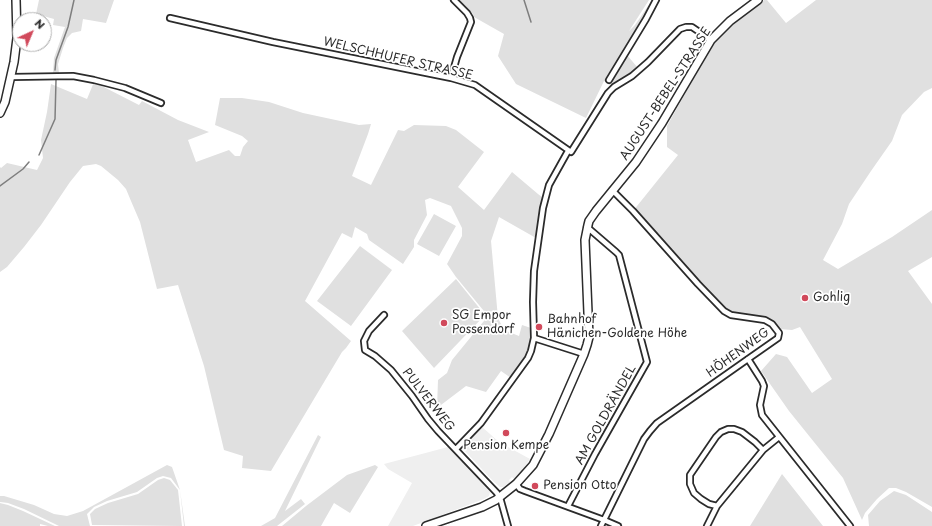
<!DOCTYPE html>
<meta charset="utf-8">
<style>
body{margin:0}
#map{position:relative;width:932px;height:526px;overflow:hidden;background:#fff;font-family:"Playpen Sans",sans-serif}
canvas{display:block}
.north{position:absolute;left:12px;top:12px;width:40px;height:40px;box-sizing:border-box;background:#fff;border:1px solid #aaa;border-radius:50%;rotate:44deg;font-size:11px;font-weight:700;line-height:16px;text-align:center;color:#2b2b2b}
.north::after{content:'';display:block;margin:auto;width:14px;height:18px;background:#d1495b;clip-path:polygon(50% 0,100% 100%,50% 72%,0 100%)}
</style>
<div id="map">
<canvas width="932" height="526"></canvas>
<div class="north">N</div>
</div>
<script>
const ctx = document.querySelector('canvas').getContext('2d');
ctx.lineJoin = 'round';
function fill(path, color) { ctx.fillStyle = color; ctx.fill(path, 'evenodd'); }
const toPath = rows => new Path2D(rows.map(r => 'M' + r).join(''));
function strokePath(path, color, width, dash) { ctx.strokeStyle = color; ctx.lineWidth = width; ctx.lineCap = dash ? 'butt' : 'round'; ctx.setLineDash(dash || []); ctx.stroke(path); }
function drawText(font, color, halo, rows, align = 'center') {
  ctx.font = font + ' "Playpen Sans",sans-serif'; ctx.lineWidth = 3.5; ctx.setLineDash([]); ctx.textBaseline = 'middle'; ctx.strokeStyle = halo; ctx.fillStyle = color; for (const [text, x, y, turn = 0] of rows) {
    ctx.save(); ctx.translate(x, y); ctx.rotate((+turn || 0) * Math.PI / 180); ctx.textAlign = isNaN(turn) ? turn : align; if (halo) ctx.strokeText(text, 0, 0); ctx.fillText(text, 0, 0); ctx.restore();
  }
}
const built = toPath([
 [481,426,499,442,530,459,519,475,514,479,512,477,509,480,510,482,503,487,500,487,493,481,461,447],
 [448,447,451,447,458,455,490,492,489,496,484,499,413,526,388,526,412,483,388,469,384,464]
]);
const green = toPath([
 [39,0,114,0,106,23,83,19,81,31,72,33,67,38,63,48,58,64,59,73,53,73,54,58,65,27,53,25,54,19,36,14],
 [459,0,649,0,629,31,635,25,648,6,652,3,655,5,627,55,638,68,612,85,604,81,586,118,516,84,498,56,504,34,474,17,473,14],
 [764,0,767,0,786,23,816,0,932,0,932,88,924,92,902,115,892,141,871,171,849,204,842,224,823,260,838,269,892,237,932,210,932,257,908,271,932,304,932,507,906,492,896,488,889,488,877,499,865,513,862,520,843,478,789,411,761,371,776,354,787,357,812,393,832,379,800,327,792,330,780,329,773,323,730,313,725,311,633,211,678,155,667,147,667,126,696,74,715,42,728,29],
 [94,82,139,105,142,101,178,120,209,132,188,140,196,162,229,150,235,156,240,156,243,147,248,141,242,136,215,125,220,98,242,98,269,102,303,113,359,125,371,124,368,134,352,176,371,185,398,130,404,131,414,125,446,126,456,130,484,152,458,187,484,210,512,172,538,194,542,197,536,238,499,217,491,241,498,318,504,330,519,336,522,325,531,328,530,346,526,356,511,378,501,371,486,392,466,386,437,408,438,380,447,373,452,360,488,316,456,277,447,264,462,236,462,228,451,206,430,198,425,200,427,215,414,240,414,247,403,264,369,240,367,234,355,227,352,238,342,233,305,301,351,341,346,348,342,352,271,471,242,468,243,456,224,450,204,366,178,285,157,289,140,222,131,201,126,189,118,180,101,166,96,164,83,166,70,182,41,225,24,247,7,267,0,272,0,167,1,168,7,163,37,170,43,158,41,140,47,112,51,84,87,99],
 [434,214,456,226,439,256,417,244],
 [360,246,392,270,351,326,317,301],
 [456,279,485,315,434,368,402,331],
 [318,435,321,437,285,511,301,499,305,504,277,526,261,526,275,518],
 [167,465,172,467,180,490,185,526,184,526,180,490,171,478,163,476,157,478,137,492,107,501,94,507,87,514,90,526,59,526,24,509,8,503,0,502,0,496,4,496,34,505,54,514,67,516,83,511],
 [375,465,378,467,350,513,334,503,321,526,282,526,306,506,347,475],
 [782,474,823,526,750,526],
 [164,478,170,480,178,490,182,526,92,525,90,514,95,509,108,503,138,494,158,480],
 [894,491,906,495,932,512,932,526,869,526,868,515,880,501],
 [0,503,8,505,23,511,55,526,48,526,40,524,40,526,43,526,0,526]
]);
const stream = toPath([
 [524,0,531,22],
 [55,70,56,60,68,27,74,0],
 [39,155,55,119,56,80],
 [0,186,23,169,29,162]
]);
const minor = toPath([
 [170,18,273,42,451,78,475,85,571,152,608,93,614,87,632,76,648,62,680,29,686,27,692,27,711,40],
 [12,77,73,76,94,80,125,88,161,103],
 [451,78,457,57,471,22,470,18,467,13,454,0],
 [609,80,646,19,656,0],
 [384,315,369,331,364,341,365,350,375,356,391,370,412,396,428,419,438,431,497,493,501,501,508,526],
 [534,338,584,354],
 [748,359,762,381,764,386,760,405,762,415,850,526],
 [456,449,481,423,528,358,531,351,534,338,533,302,534,271,543,208,549,185,568,151],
 [516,484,520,489,525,491,604,520,618,526],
 [568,506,595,454,647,362,619,255,616,252,587,227],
 [717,506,709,504,701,499,694,493,690,484,690,475,716,437,721,432,728,429,734,429,742,432,755,442,763,450],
 [601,526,644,439,650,431,657,423,748,359,778,338,779,333,772,324,765,320,731,315,724,311,698,284,633,211,612,190],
 [707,526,717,506,763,450,779,437]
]);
const secondary = toPath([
 [0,113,5,102,14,62,17,38,16,0]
]);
const primary = toPath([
 [426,526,482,507,496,500,516,484,533,465,549,434,584,354,587,345,589,337,585,240,588,225,589,221,596,211,636,162,662,123,711,40,730,21,758,0]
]);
const markers = [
 [805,298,4,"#d1495b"],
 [444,323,4,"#d1495b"],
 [539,327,4,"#d1495b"],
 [506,433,4,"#d1495b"],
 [535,486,4,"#d1495b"]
];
const streetNames = [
 ["WELSCHHUFER STRASSE",398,59,13],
 ["AUGUST-BEBEL-STRASSE",666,94,-57],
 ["HÖHENWEG",738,353,-36],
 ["PULVERWEG",428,400,52],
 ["AM GOLDRÄNDEL",606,415,-61]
];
const poiNames = [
 ["Gohlig",813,298],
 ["SG Empor",452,316],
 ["Possendorf",452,330],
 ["Bahnhof",547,320],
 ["Hänichen-Goldene Höhe",547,334],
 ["Pension Kempe",506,446,"center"],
 ["Pension Otto",543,486]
];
fill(built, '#efefef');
fill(green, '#e0e0e0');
strokePath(stream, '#7e7e7e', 1.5);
strokePath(minor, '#2b2b2b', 8);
strokePath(secondary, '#2b2b2b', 10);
strokePath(primary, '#2b2b2b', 10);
strokePath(minor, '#fff', 4.5);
strokePath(secondary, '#fff', 7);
strokePath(primary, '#fff', 7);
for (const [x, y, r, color] of markers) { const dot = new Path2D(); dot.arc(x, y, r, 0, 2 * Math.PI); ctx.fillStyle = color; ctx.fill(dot); strokePath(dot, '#fff', 1.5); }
drawText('12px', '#2b2b2b', '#fff', streetNames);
drawText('12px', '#2b2b2b', '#fff', poiNames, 'left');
</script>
